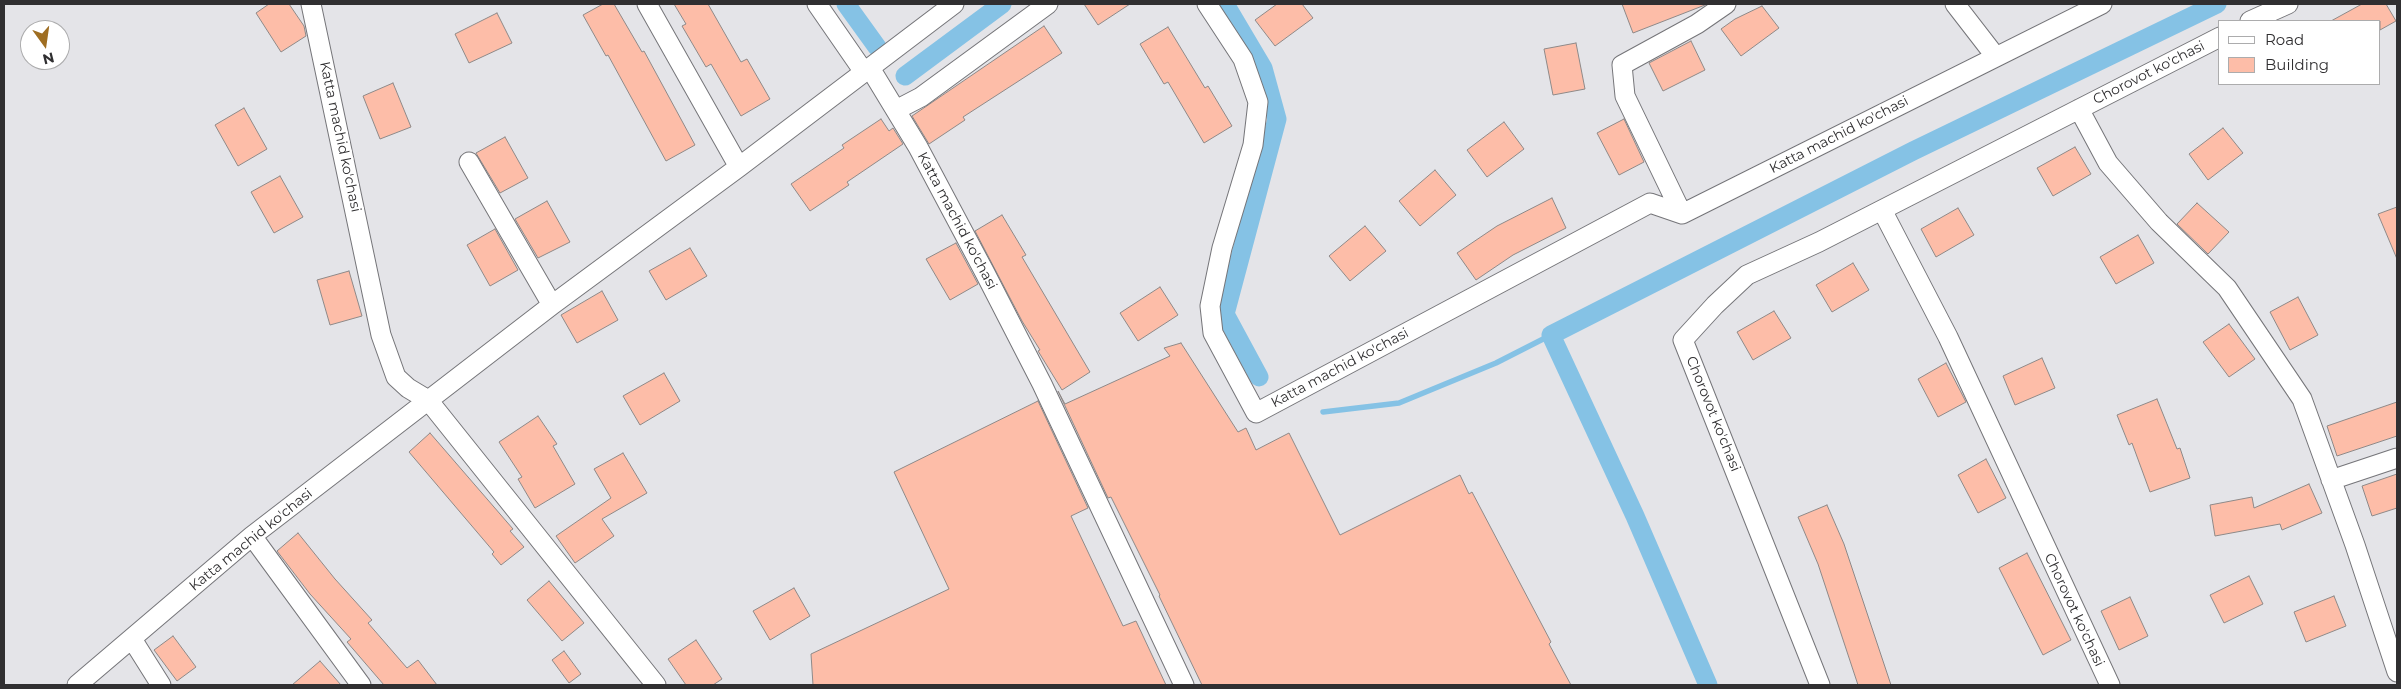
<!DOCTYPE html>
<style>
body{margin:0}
#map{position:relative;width:2401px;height:689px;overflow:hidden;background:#e4e4e8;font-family:Montserrat,sans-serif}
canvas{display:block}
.frame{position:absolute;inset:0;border:5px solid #302f31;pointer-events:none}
.legend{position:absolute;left:2218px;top:20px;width:162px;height:65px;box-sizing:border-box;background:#fff;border:1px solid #acacad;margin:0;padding:6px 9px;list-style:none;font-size:15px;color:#302f31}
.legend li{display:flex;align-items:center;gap:10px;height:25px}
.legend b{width:25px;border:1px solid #acacad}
.north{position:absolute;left:20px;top:20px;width:50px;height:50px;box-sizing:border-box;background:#fff;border:1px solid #acacad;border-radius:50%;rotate:166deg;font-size:14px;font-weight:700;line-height:20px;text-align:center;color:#302f31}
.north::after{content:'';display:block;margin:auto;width:18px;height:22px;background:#9f6e22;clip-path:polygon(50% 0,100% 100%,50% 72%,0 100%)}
</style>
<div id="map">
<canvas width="2401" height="689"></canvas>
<div class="frame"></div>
<ul class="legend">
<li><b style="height:6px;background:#fff"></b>Road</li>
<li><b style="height:14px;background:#fdbda8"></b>Building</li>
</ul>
<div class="north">N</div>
</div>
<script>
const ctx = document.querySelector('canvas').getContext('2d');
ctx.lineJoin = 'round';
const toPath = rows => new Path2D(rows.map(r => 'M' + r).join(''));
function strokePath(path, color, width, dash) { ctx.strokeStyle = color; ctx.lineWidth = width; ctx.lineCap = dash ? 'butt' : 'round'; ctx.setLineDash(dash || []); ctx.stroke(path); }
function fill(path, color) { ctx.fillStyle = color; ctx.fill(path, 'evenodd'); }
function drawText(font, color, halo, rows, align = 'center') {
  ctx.font = font + ' Montserrat,sans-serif'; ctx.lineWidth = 4.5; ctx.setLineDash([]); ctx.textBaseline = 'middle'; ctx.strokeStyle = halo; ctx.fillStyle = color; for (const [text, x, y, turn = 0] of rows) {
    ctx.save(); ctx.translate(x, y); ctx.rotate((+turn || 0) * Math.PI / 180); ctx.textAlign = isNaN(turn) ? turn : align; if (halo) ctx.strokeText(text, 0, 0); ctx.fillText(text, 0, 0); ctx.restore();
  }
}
const stream = toPath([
 [1323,412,1399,403,1496,363,1551,335]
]);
const canal = toPath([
 [846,4,877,47],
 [1225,4,1263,68,1277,119,1225,314,1259,377],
 [905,76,1002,4],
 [1708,685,1635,516,1551,335,1913,151,2217,4]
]);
const building = toPath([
 [269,4,289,4,304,26,306,36,281,52,256,13,269,4],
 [603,4,614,4,642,52,644,51,695,145,666,161,608,55,606,56,583,15,603,4],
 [674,4,708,4,741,62,747,59,770,99,741,116,711,64,706,67,682,26,686,24,674,4],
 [1084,4,1130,4,1098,25,1084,4],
 [1277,4,1302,4,1313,18,1275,46,1255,20,1277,4],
 [1622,4,1705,4,1705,5,1633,33,1622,4],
 [2362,4,2386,4,2396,21,2380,30,2380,21,2331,21,2362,4],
 [1762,6,1779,28,1741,56,1721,29,1735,19,1762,6],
 [497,13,512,43,469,63,455,34,497,13],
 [1044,26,1062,53,963,117,965,120,929,144,912,116,1044,26],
 [1168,27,1205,88,1208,86,1232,126,1204,143,1168,82,1164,84,1140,44,1168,27],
 [1691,41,1705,70,1663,91,1649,63,1691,41],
 [1576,43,1585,89,1553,95,1544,49,1576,43],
 [393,83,411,127,380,139,363,96,393,83],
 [244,108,267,149,238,166,215,125,244,108],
 [881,119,889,131,893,128,903,144,847,182,849,185,810,211,791,184,844,148,842,145,881,119],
 [1624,119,1644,162,1619,175,1597,133,1624,119],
 [1504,122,1524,149,1487,177,1467,150,1504,122],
 [2223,128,2243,153,2208,180,2189,154,2223,128],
 [505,137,528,178,500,193,476,153,505,137],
 [2075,147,2091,174,2053,196,2037,168,2075,147],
 [1435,170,1456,195,1420,226,1399,201,1435,170],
 [280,176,303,217,274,233,251,192,280,176],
 [1552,198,1566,228,1513,255,1476,280,1457,253,1497,226,1552,198],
 [547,201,570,242,538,258,515,219,547,201],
 [2197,203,2229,232,2208,254,2177,224,2197,203],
 [2397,207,2397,259,2378,214,2397,207],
 [1958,208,1974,235,1936,257,1921,229,1958,208],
 [1002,215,1026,255,1022,257,1090,372,1062,390,1038,351,1040,350,1022,321,975,231,1002,215],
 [1365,226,1386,251,1350,281,1329,256,1365,226],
 [495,229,518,270,490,286,467,245,495,229],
 [2138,235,2154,263,2116,284,2100,257,2138,235],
 [956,243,978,284,950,300,926,259,956,243],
 [690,248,707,276,666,300,649,271,690,248],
 [1853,263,1869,290,1832,312,1816,285,1853,263],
 [349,271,362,316,330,325,317,280,349,271],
 [1160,287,1178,315,1138,341,1120,313,1160,287],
 [602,291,618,320,577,343,561,315,602,291],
 [2298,297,2318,335,2290,350,2270,312,2298,297],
 [1774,311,1791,338,1753,360,1737,332,1774,311],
 [2229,324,2255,359,2229,377,2203,342,2229,324],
 [1181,343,1238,432,1246,428,1256,450,1289,433,1340,535,1460,475,1469,494,1472,492,1551,642,1549,644,1571,685,1202,685,1159,596,1160,595,1111,497,1108,498,1058,391,1065,404,1170,356,1164,348,1181,343],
 [2042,358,2055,388,2015,405,2003,376,2042,358],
 [1946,363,1966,402,1938,417,1918,379,1946,363],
 [664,373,680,401,640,425,623,396,664,373],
 [2157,399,2177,449,2180,448,2190,478,2150,492,2132,443,2129,445,2117,415,2157,399],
 [1038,401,1088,508,1071,516,1123,626,1136,621,1166,685,813,685,811,654,949,589,894,472,1038,401],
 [2397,402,2397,436,2337,456,2327,426,2397,402],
 [538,416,557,444,553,446,575,484,535,508,518,479,522,477,499,442,538,416],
 [430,433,513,529,510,531,524,547,501,565,492,554,494,552,409,452,430,433],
 [623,453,647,493,602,519,614,536,575,563,556,536,611,498,594,469,623,453],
 [1986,459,2006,498,1978,513,1958,475,1986,459],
 [2397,474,2397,508,2372,516,2362,486,2397,474],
 [2309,484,2322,513,2282,530,2280,524,2215,536,2210,505,2252,497,2254,508,2309,484],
 [1827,505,1844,544,1891,685,1858,685,1818,564,1798,517,1827,505],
 [298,533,335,579,372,620,368,623,407,668,418,660,437,685,384,685,347,642,351,639,310,594,277,551,298,533],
 [2027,553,2071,640,2043,655,1999,568,2027,553],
 [2249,576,2263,604,2224,623,2210,595,2249,576],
 [549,581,584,623,562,641,527,600,549,581],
 [794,588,810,616,770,640,753,611,794,588],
 [2334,596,2346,626,2306,642,2294,612,2334,596],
 [2130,597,2148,636,2119,650,2101,611,2130,597],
 [173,636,196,667,177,681,154,650,173,636],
 [696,640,722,679,713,685,686,685,668,659,696,640],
 [564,651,581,674,569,683,552,660,564,651],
 [320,661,341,685,292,685,320,661]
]);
const minor = toPath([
 [311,4,381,335,396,377,408,388,428,400,656,685],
 [647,4,739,167],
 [817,4,864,72],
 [1207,4,1243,59,1258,102,1253,145,1222,248,1210,306,1213,333,1256,413,1650,203,1682,214,2102,4],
 [1955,4,1996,57],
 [2250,21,2288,4],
 [870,68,918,147,985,273,1042,384,1184,685],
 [2079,109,2108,163,2159,222,2227,288,2302,399,2355,545,2397,672],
 [896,110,921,97,1048,4],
 [469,162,552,305],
 [1882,210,1948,337,2110,685],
 [1682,214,1625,96,1622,65,1697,24,1726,4],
 [2331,480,2397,458],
 [252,536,361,685],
 [132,639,161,685],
 [77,685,252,536,552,305,739,167,954,4],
 [1820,685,1683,340,1715,305,1747,275,1819,242,2220,37]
]);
const streetNames = [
 ["Chorovot ko'chasi",2149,73,-27],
 ["Katta machid ko'chasi",1839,135,-27],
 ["Katta machid ko'chasi",340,137,78],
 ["Katta machid ko'chasi",957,221,62],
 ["Katta machid ko'chasi",1340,368,-28],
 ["Chorovot ko'chasi",1713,414,68],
 ["Katta machid ko'chasi",251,540,-39],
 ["Chorovot ko'chasi",2074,610,65]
];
strokePath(stream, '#85c2e5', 5.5);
strokePath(canal, '#85c2e5', 19);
fill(building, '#fdbda8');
strokePath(building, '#8e8988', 1);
strokePath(minor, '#757579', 21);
strokePath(minor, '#fff', 19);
drawText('14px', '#302f31', '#fff', streetNames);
</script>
